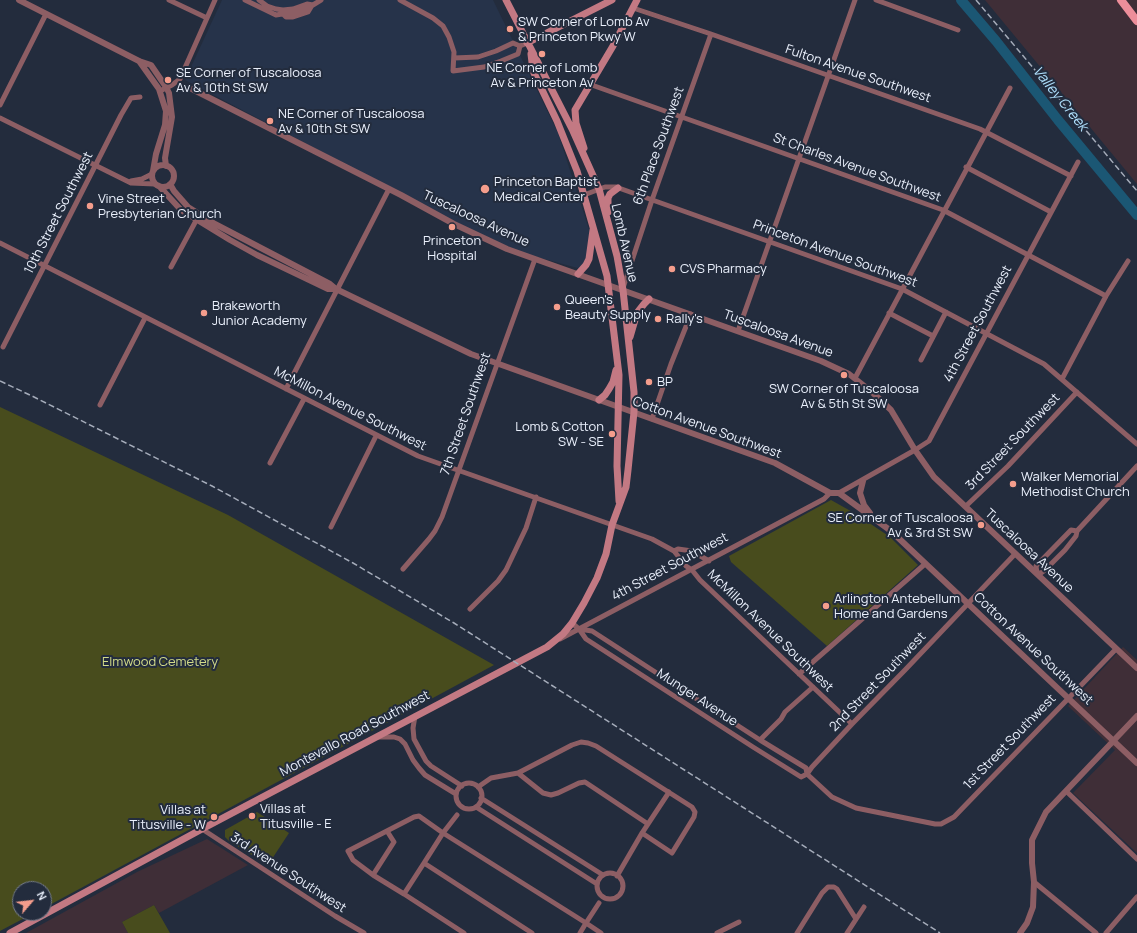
<!DOCTYPE html>
<style>
body{margin:0}
#map{position:relative;width:1137px;height:933px;overflow:hidden;background:#232c3d;font-family:Manrope,sans-serif}
canvas{display:block}
.north{position:absolute;left:12px;top:881px;width:40px;height:40px;box-sizing:border-box;background:#232c3d;border:1px solid #737a89;border-radius:50%;rotate:62deg;font-size:11px;font-weight:700;line-height:16px;text-align:center;color:#eaf0fc}
.north::after{content:'';display:block;margin:auto;width:14px;height:18px;background:#f49d8c;clip-path:polygon(50% 0,100% 100%,50% 72%,0 100%)}
</style>
<div id="map">
<canvas width="1137" height="933"></canvas>
<div class="north">N</div>
</div>
<script>
const ctx = document.querySelector('canvas').getContext('2d');
ctx.lineJoin = 'round';
function fill(path, color) { ctx.fillStyle = color; ctx.fill(path, 'evenodd'); }
const toPath = rows => new Path2D(rows.map(r => 'M' + r).join(''));
function strokePath(path, color, width, dash) { ctx.strokeStyle = color; ctx.lineWidth = width; ctx.lineCap = dash ? 'butt' : 'round'; ctx.setLineDash(dash || []); ctx.stroke(path); }
function drawText(font, color, halo, rows, align = 'center') {
  ctx.font = font + ' Manrope,sans-serif'; ctx.lineWidth = 4; ctx.setLineDash([]); ctx.textBaseline = 'middle'; ctx.strokeStyle = halo; ctx.fillStyle = color; for (const [text, x, y, turn = 0] of rows) {
    ctx.save(); ctx.translate(x, y); ctx.rotate((+turn || 0) * Math.PI / 180); ctx.textAlign = isNaN(turn) ? turn : align; if (halo) ctx.strokeText(text, 0, 0); ctx.fillText(text, 0, 0); ctx.restore();
  }
}
const industrial = toPath([
 [985,0,1137,0,1137,184],
 [1123,647,1137,660,1137,853,1073,793,1115,750,1068,706],
 [207,839,248,865,159,913,154,905,122,922,128,933,26,933,137,872]
]);
const built = toPath([
 [222,0,493,0,558,133,594,245,585,270,507,249,185,80]
]);
const green = toPath([
 [0,407,228,515,494,665,44,908,44,889,20,889,20,913,34,913,0,931],
 [831,500,856,514,890,537,918,565,827,646,731,562,729,556],
 [257,812,289,833,268,865,229,841,225,837,225,830],
 [154,905,170,933,128,933,122,922]
]);
const river = toPath([
 [961,0,996,41,1058,120,1137,215]
]);
const minor = toPath([
 [169,0,207,18],
 [245,0,276,15,294,12,308,8,321,0],
 [259,0,267,6,276,9,283,10,293,9,307,4,313,5],
 [400,0,433,18,443,26,449,37,454,52,453,71,484,67,501,61,518,54,520,46,527,43],
 [876,0,958,30],
 [633,8,711,34,980,129,1071,176],
 [283,14,286,17,293,17,308,12,311,7],
 [454,58,478,57,496,51,513,43,520,46],
 [589,84,943,210,1106,296],
 [160,91,172,85,180,79,215,0],
 [0,105,46,14],
 [0,118,131,183,155,184],
 [966,167,1051,212],
 [131,181,142,179,152,174],
 [584,195,605,187,616,187,902,289,1044,364,1137,444],
 [0,243,418,456,652,539,674,551,686,566,692,570,700,580,852,724],
 [171,267,198,217],
 [623,288,652,200,711,34],
 [889,313,933,336],
 [738,331,855,0],
 [3,347,121,115,131,98,140,97],
 [921,360,946,312],
 [855,378,1010,88],
 [1062,379,1106,296,1128,261],
 [286,389,389,189],
 [100,405,145,318],
 [652,419,671,364,691,314],
 [270,463,304,399],
 [839,493,915,450,929,441,1078,162],
 [966,506,1008,466,1077,392],
 [331,527,376,436],
 [1077,531,1071,530,1036,566,1037,573,1041,573,1045,570,1065,550,1076,536,1077,531,1137,466],
 [674,551,678,549,692,551,709,561],
 [403,569,429,539,435,531,442,517,535,259],
 [470,609,498,581,506,570,526,528,536,497],
 [572,623,579,629,586,639,753,747,801,777,807,774],
 [579,629,592,631,760,740,806,768,807,774,832,797,856,808,935,824,941,824,954,817,1116,649],
 [560,639,824,499,830,493],
 [799,674,925,564],
 [415,716,413,728,414,739,426,761,431,766,462,786],
 [379,737,394,737,400,739,405,744,413,760,419,768,425,775,456,794],
 [760,740,781,719,785,712,813,687],
 [518,773,543,793,551,795,558,793,579,783,585,782,648,824],
 [807,774,812,767,852,724,905,670,1015,554],
 '456 796a13 13 0 1 1 26 0a13 13 0 1 1-26 0Z',
 [478,787,491,778,518,773,572,745,581,742,588,743,596,746,692,807,695,812,694,817,672,853,642,833,617,876],
 [1066,791,1137,859],
 [481,798,603,875],
 [476,807,597,884],
 [202,829,335,916,364,933],
 [387,831,394,842,373,875,404,894],
 [642,833,669,792],
 [424,863,443,833,586,923,580,933],
 '597 886a13 13 0 1 1 26 0a13 13 0 1 1-26 0Z',
 [373,875,353,860,348,851,414,817,419,816,443,833,457,815],
 [1034,882,1096,933],
 [599,903,586,923,601,933],
 [464,933,404,894,424,863,532,933],
 [717,933,739,922],
 [797,933,822,893,828,887,834,887,837,889,856,919],
 [847,933,864,907],
 [1106,933,1137,897]
]);
const tertiary = toPath([
 [19,0,139,61,151,65,166,87,169,93,172,117,165,158,166,166],
 [139,61,159,89,166,111,165,125,156,154,153,171],
 [190,88,401,195,454,224,507,249,821,361,849,374,872,392,891,410,915,450,934,477,1137,668],
 '152 176a11 11 0 1 1 22 0a11 11 0 1 1-22 0Z',
 [170,184,174,191,188,207,215,224,330,284,336,289,471,354,775,463,830,493,839,493,891,531,1137,763],
 [159,186,181,210,230,240,257,255,328,289,336,289],
 [863,481,860,493,864,505,870,513],
 [1020,933,1027,923,1033,907,1034,882,1032,863,1032,840,1046,812,1137,716]
]);
const secondary = toPath([
 [527,43,612,0],
 [531,54,533,71,557,121,577,171,607,276,619,375,617,466,619,501],
 [584,148,576,123,575,110,613,46,637,0],
 [608,212,608,198,610,194,618,188],
 [578,274,586,265,589,259,593,230],
 [630,337,637,313,644,304,649,299],
 [599,400,605,395,609,389,613,382,616,370],
 [10,933,202,829,547,647,563,634,572,623,584,603,597,578,606,554,612,525,626,487,628,470,634,412,634,392,623,290,617,256,599,189,573,131,506,0]
]);
const primary = toPath([
 [1121,0,1137,21]
]);
const rail = toPath([
 [976,0,1137,191],
 [0,381,32,396,212,486,353,563,454,623,940,933]
]);
const markers = [
 [510,29,4,"#f49d8c"],
 [542,54,4,"#f49d8c"],
 [168,80,4,"#f49d8c"],
 [270,121,4,"#f49d8c"],
 [485,189,5,"#f49d8c"],
 [90,206,4,"#f49d8c"],
 [452,227,4,"#f49d8c"],
 [672,269,4,"#f49d8c"],
 [557,307,4,"#f49d8c"],
 [204,313,4,"#f49d8c"],
 [658,319,4,"#f49d8c"],
 [844,375,4,"#f49d8c"],
 [649,382,4,"#f49d8c"],
 [612,434,4,"#f49d8c"],
 [1013,484,4,"#f49d8c"],
 [981,525,4,"#f49d8c"],
 [826,606,4,"#f49d8c"],
 [252,816,4,"#f49d8c"],
 [214,817,4,"#f49d8c"]
];
const poiNames = [
 ["SW Corner of Lomb Av",518,22],
 ["& Princeton Pkwy W",518,37],
 ["NE Corner of Lomb",542,68,"center"],
 ["Av & Princeton Av",542,83,"center"],
 ["SE Corner of Tuscaloosa",176,73],
 ["Av & 10th St SW",176,88],
 ["NE Corner of Tuscaloosa",278,114],
 ["Av & 10th St SW",278,129],
 ["Princeton Baptist",494,182],
 ["Medical Center",494,197],
 ["Vine Street",98,199],
 ["Presbyterian Church",98,214],
 ["Princeton",452,241,"center"],
 ["Hospital",452,256,"center"],
 ["CVS Pharmacy",680,269],
 ["Queen's",565,300],
 ["Beauty Supply",565,315],
 ["Brakeworth",212,306],
 ["Junior Academy",212,321],
 ["Rally's",666,319],
 ["BP",657,382],
 ["SW Corner of Tuscaloosa",844,389,"center"],
 ["Av & 5th St SW",844,404,"center"],
 ["Lomb & Cotton",604,427,"right"],
 ["SW - SE",604,442,"right"],
 ["Walker Memorial",1021,477],
 ["Methodist Church",1021,492],
 ["SE Corner of Tuscaloosa",973,518,"right"],
 ["Av & 3rd St SW",973,533,"right"],
 ["Arlington Antebellum",834,599],
 ["Home and Gardens",834,614],
 ["Villas at",260,809],
 ["Titusville - E",260,824],
 ["Villas at",206,810,"right"],
 ["Titusville - W",206,825,"right"]
];
const streetNames = [
 ["Fulton Avenue Southwest",858,74,19],
 ["6th Place Southwest",659,146,-70],
 ["St Charles Avenue Southwest",857,168,20],
 ["10th Street Southwest",59,213,-63],
 ["Tuscaloosa Avenue",476,219,25],
 ["Lomb Avenue",624,243,77],
 ["Princeton Avenue Southwest",835,254,20],
 ["4th Street Southwest",978,324,-62],
 ["Tuscaloosa Avenue",778,334,20],
 ["McMillon Avenue Southwest",350,409,27],
 ["7th Street Southwest",466,414,-71],
 ["Cotton Avenue Southwest",707,428,20],
 ["3rd Street Southwest",1013,442,-46],
 ["Tuscaloosa Avenue",1029,551,43],
 ["4th Street Southwest",670,567,-28],
 ["McMillon Avenue Southwest",770,631,44],
 ["Cotton Avenue Southwest",1033,649,43],
 ["2nd Street Southwest",878,682,-46],
 ["Munger Avenue",697,698,33],
 ["Montevallo Road Southwest",355,734,-28],
 ["1st Street Southwest",1010,742,-46],
 ["3rd Avenue Southwest",288,873,33]
];
const parkNames = [
 ["Elmwood Cemetery",160,662]
];
const waterNames = [
 ["Valley Creek",1060,99,51]
];
fill(industrial, '#3f2e37');
fill(built, '#26334a');
fill(green, '#484c1d');
strokePath(river, '#1b5774', 10);
strokePath(minor, '#8d5e64', 5);
strokePath(tertiary, '#8d5e64', 6);
strokePath(secondary, '#c37983', 7);
strokePath(primary, '#ed8e9a', 8);
strokePath(rail, '#a5acba', 1.5, [6, 3]);
for (const [x, y, r, color] of markers) { const dot = new Path2D(); dot.arc(x, y, r, 0, 2 * Math.PI); ctx.fillStyle = color; ctx.fill(dot); strokePath(dot, '#232c3d', 1.5); }
drawText('13px', '#eaf0fc', '#232c3d', poiNames, 'left');
drawText('13px', '#eaf0fc', '#232c3d', streetNames);
drawText('13px', '#d3dc89', '#232c3d', parkNames);
drawText('italic 14px', '#afe0fd', '#232c3d', waterNames);
</script>
